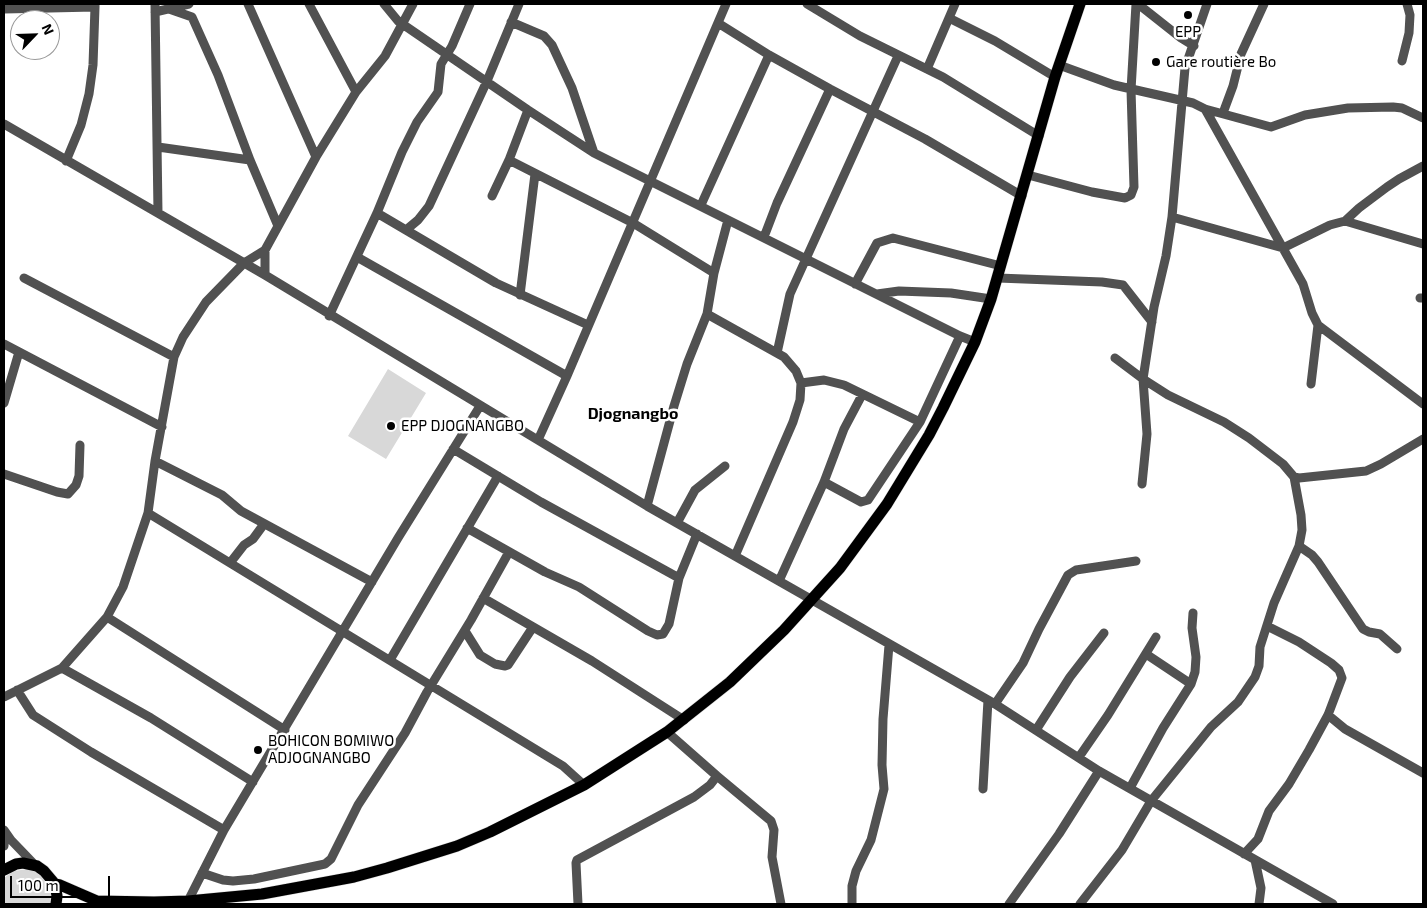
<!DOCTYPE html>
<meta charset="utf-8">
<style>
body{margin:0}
#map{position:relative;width:1427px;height:908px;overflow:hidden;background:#fff;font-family:"Exo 2",sans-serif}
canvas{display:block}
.frame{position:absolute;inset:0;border:5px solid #000;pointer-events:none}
.north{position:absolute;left:10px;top:10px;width:50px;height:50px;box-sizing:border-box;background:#fff;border:1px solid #999;border-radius:50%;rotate:66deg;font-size:14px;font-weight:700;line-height:20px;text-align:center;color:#000}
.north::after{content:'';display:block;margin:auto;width:18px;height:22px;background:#000;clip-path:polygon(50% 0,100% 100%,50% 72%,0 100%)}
.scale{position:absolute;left:10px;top:876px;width:100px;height:22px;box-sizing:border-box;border:2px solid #000;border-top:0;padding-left:6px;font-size:15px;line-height:18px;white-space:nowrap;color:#000;-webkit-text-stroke:4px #fff;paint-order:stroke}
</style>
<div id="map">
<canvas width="1427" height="908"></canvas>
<div class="frame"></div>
<div class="north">N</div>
<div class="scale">100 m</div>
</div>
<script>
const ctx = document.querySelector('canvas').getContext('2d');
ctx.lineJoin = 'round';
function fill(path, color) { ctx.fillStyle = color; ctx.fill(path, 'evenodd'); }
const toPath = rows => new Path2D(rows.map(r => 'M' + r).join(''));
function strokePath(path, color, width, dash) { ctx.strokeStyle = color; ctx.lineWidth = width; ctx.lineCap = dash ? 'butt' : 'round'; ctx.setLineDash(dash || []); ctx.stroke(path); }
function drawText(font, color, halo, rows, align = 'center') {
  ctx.font = font + ' "Exo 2",sans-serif'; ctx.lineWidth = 5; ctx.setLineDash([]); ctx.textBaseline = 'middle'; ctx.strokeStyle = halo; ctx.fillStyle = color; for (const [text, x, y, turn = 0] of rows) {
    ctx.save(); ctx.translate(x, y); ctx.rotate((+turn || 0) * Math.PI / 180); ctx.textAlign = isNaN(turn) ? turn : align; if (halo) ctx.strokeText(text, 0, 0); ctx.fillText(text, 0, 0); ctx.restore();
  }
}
const green = toPath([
 [388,369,426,393,386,459,348,436],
 [29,869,39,873,47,880,52,890,51,904,4,904,4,878,13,871]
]);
const minor = toPath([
 [155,4,158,213],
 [248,4,316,157],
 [309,4,356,92],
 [384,4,398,21,528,110,594,153,960,336,975,342],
 [807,4,860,36,943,77,1039,136],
 [1138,4,1181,38,1194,46],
 [1207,4,1185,68,1172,217,1166,256,1154,307,1143,379,1168,395,1224,422,1249,438,1283,464,1294,477,1299,478,1366,471,1381,464,1423,439],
 [4,9,95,7,95,4],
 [169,9,192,17,218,75,250,160,278,226],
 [155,12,189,4],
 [949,18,995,41,1055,77],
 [511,22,544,36,552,45,572,88,594,153],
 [718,23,769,55,830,89,925,139,1022,196],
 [1402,61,1409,33,1410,15,1407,4],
 [1059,65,1114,85,1193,103,1205,109,1303,284,1312,313,1318,325,1423,404],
 [927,69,955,4],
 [1205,109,1271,127,1305,115,1348,108,1393,107,1402,108,1423,118],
 [1223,113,1233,86,1241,54,1264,4],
 [4,124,265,275,647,506,995,704,1099,771,1333,904],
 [158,147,250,160],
 [509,160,633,223,714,273],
 [66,161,81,125,89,94,93,65,95,7],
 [1028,175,1092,192,1125,198,1131,195,1134,187,1131,90,1136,4],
 [492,196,509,160,528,110],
 [701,205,769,55],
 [377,213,496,283,588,325],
 [1172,217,1283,248,1330,225,1345,221,1423,244],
 [1345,221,1359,208,1387,187,1399,179,1423,166],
 [406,230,418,220,429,206,487,81,519,4],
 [764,237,777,203,830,89],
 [357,257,567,376],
 [265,275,265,250],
 [24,278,174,357],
 [998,278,1102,282,1123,285,1152,322],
 [855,284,877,243,893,238,1001,266],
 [877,294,899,291,951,293,991,299],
 [520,295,535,174],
 [1420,298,1423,298],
 [707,314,784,357,796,371,801,383,800,400,793,422,735,556],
 [329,316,377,213,402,152,417,122,438,92,441,64,452,46,470,4],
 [4,344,162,427],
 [777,353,790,294,898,56],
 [1115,358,1143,379,1147,434,1142,484],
 [801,383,824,380,844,385,920,422],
 [1311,384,1318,325],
 [4,403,19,352],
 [538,440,567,376,726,4],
 [453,449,541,502,679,578],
 [155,461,222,495,241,511,372,582],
 [4,474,57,492,68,494,76,485,79,476,80,445],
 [824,482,861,502,868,500,920,422,960,336],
 [647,506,674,406,687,364,707,314,714,273,728,220],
 [148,513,563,766,584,785],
 [677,523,695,490,725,466],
 [467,528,545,572,579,587,648,631,657,635,663,634,669,624,679,578,697,534],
 [1299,546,1312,555,1318,562,1363,629,1369,632,1380,634,1397,649],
 [230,563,244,545,253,539,264,524],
 [779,581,824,482,844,429,862,395],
 [483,598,592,661,684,720],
 [107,617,285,730],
 [465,631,480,655,495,664,505,666,508,665,533,627],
 [1146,654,1191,684],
 [390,660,498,476],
 [62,668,151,718,253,782],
 [17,690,33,715,91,752,224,830],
 [4,697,62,668,107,617,123,587,148,513,155,461,174,357,183,337,206,302,244,263,265,250,316,157,356,92,385,56,413,4],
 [995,704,1023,663,1039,629,1068,575,1076,570,1136,561],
 [1328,715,1345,729,1423,773],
 [1036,730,1070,677,1104,633],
 [667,732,717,776,771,821,774,830,772,857,781,904],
 [1079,757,1108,715,1156,637],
 [1130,788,1163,728,1191,684,1195,672,1196,657,1192,628,1193,613],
 [983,789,988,700],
 [4,830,11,840,36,866],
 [4,846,5,833],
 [1244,854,1258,839,1269,811,1289,784,1309,750,1328,715,1342,678,1339,670,1331,663,1299,642,1267,626],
 [1255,860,1261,888,1259,904],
 [202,873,223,880,233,881,254,879,325,864,331,859,358,805,405,733,427,692,471,620,509,552],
 [188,901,224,830,398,538,480,406],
 [578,904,576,863,577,860,694,797,710,785,717,776],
 [852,904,852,886,856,871,871,840,884,789,882,765,883,719,889,645],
 [1009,904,1059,834,1099,771],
 [1080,904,1122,850,1151,801,1211,727,1238,702,1255,677,1259,666,1260,647,1274,603,1299,546,1302,530,1301,515,1294,477]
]);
const major = toPath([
 [4,870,16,864,23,863,37,866,44,871,55,884,57,896,56,904],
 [55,884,60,885,97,901,154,902,188,901,262,894,354,877,387,868,457,846,490,832,584,785,667,732,730,682,784,630,840,568,887,504,929,435,943,408,975,342,991,299,1055,77,1080,4]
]);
const markers = [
 [1188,15,5,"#000"],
 [1156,62,5,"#000"],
 [391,426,5,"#000"],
 [258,750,5,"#000"]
];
const poiNames = [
 ["EPP",1188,32,"center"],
 ["Gare routière Bo",1166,62],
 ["EPP DJOGNANGBO",401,426],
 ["BOHICON BOMIWO",268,741],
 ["ADJOGNANGBO",268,758]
];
const neighbourhoodNames = [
 ["Djognangbo",633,414]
];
fill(green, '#d8d8d8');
strokePath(major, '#dbdbdb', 12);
strokePath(minor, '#515151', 9);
strokePath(major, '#000', 11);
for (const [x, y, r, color] of markers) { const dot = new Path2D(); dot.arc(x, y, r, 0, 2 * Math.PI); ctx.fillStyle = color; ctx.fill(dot); strokePath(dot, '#fff', 2); }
drawText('15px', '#000', '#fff', poiNames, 'left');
drawText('bold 16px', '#000', '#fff', neighbourhoodNames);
</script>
